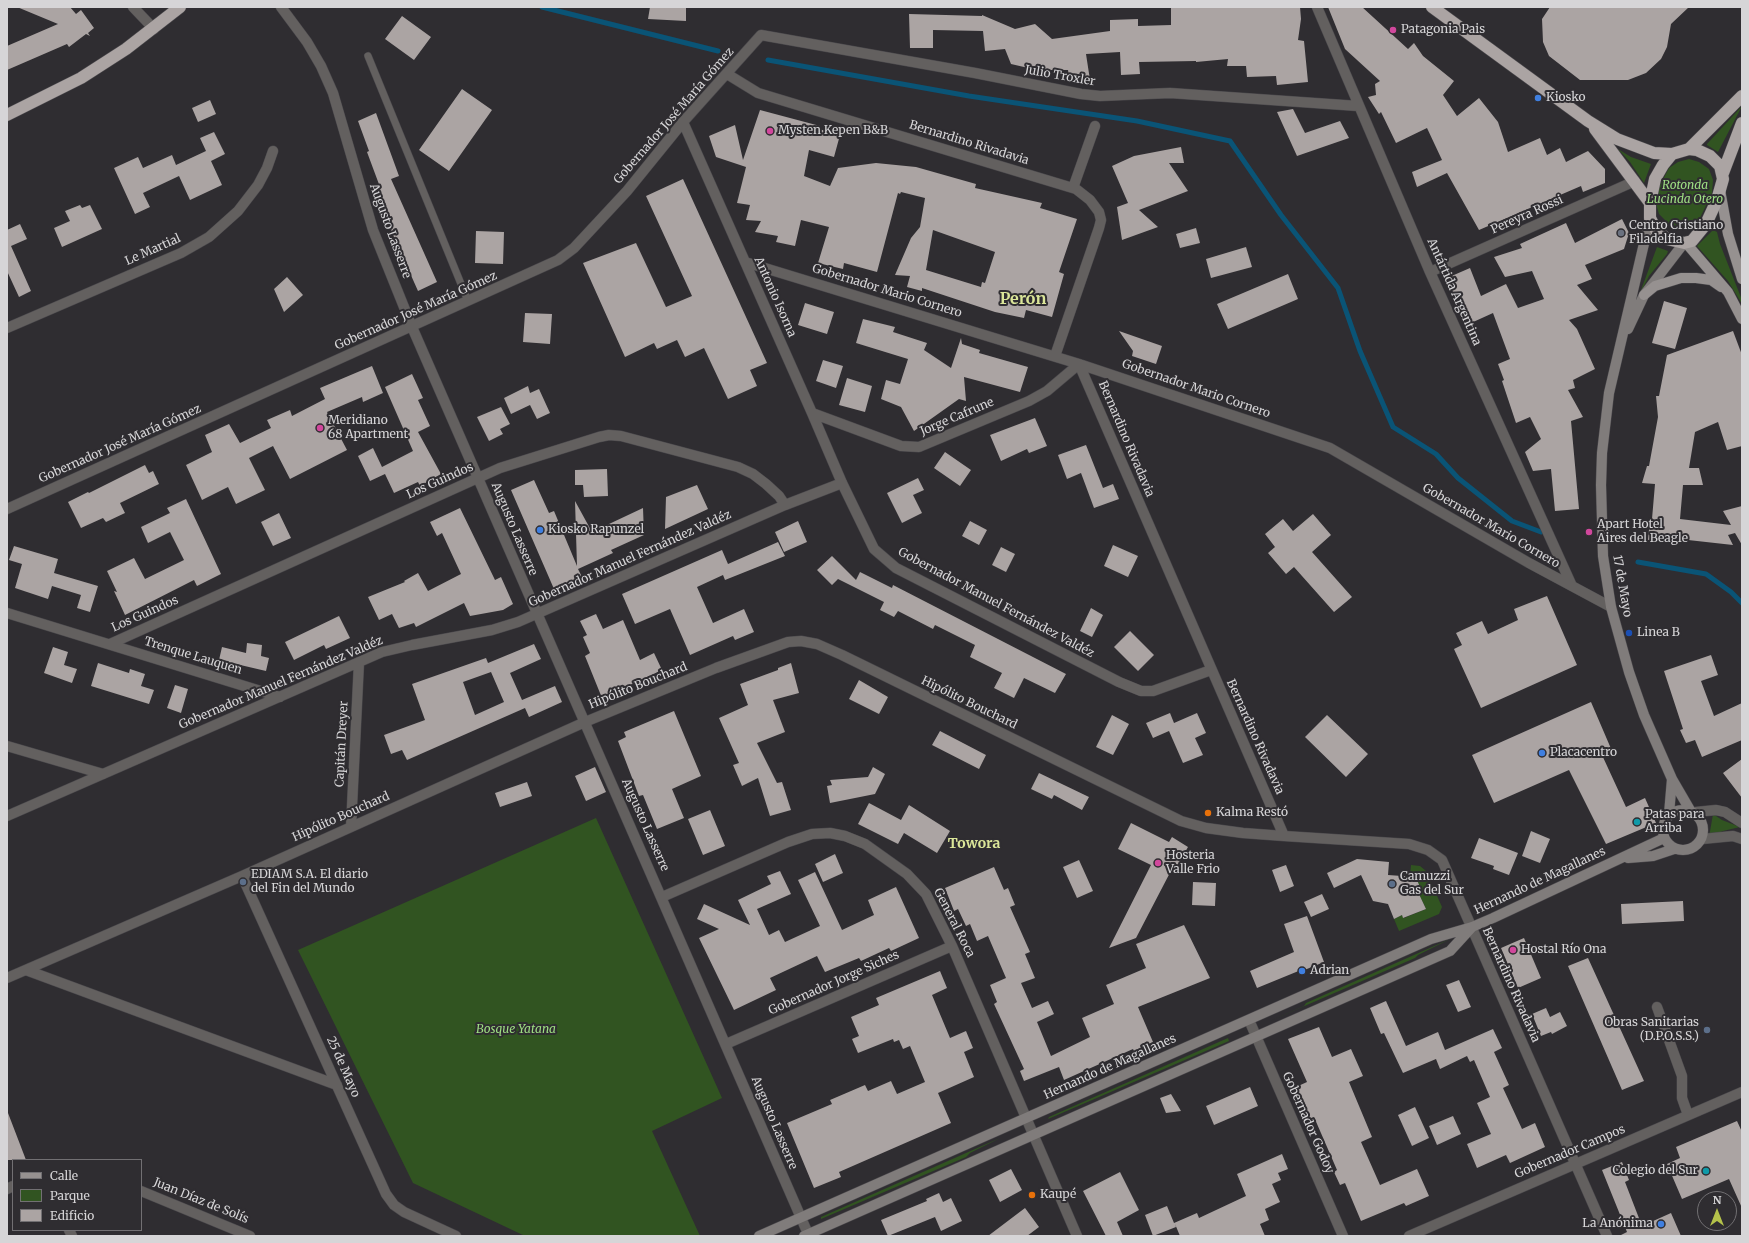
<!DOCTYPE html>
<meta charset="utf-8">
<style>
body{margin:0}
#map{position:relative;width:1749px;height:1243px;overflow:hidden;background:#2f2d31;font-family:Merriweather,serif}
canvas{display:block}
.frame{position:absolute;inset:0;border:8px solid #d6d5d7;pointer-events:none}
.legend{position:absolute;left:12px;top:1159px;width:130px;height:72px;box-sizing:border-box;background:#2f2d31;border:1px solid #727073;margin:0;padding:5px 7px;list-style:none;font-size:12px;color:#d6d5d7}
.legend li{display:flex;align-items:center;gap:8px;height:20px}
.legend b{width:20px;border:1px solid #727073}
.north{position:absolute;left:1697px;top:1191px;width:40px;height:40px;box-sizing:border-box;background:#2f2d31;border:1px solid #727073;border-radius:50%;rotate:0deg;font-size:11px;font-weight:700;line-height:16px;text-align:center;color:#d6d5d7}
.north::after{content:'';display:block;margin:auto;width:14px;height:18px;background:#b4c24a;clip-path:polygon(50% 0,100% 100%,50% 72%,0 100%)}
</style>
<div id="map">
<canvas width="1749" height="1243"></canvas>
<div class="frame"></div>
<ul class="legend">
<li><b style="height:5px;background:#969190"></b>Calle</li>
<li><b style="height:11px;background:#315421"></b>Parque</li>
<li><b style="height:11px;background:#aba4a3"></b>Edificio</li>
</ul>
<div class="north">N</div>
</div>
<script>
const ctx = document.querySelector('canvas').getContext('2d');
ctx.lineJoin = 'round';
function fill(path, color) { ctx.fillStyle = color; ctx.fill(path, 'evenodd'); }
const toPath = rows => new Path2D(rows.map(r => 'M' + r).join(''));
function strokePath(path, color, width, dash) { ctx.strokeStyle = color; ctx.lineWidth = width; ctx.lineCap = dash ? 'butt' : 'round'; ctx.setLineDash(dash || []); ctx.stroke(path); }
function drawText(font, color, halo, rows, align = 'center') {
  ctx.font = font + ' Merriweather,serif'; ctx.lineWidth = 4; ctx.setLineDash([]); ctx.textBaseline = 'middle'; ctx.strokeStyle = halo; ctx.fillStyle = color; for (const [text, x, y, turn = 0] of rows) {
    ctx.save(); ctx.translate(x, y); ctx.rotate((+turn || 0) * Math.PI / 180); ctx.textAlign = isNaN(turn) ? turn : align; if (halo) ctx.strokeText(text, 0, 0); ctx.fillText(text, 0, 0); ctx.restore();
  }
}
const green = toPath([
 [1742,106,1718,152,1707,145,1707,144],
 [1618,149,1631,157,1651,164,1644,183,1630,162],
 [1689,159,1699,162,1709,169,1713,180,1712,193,1699,220,1689,226,1676,226,1668,223,1659,214,1656,204,1657,196,1660,185,1669,168,1678,162],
 [1713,230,1717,232,1720,244,1742,300,1742,304,1728,281,1697,246],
 [1657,247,1668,251,1667,254,1649,276,1638,298],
 [1713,814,1722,820,1740,827,1723,831,1709,837],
 [596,818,722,1098,652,1131,700,1236,525,1236,413,1183,298,950],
 [1411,865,1420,866,1426,871,1442,907,1439,914,1399,931,1394,919,1402,915,1404,918,1426,909,1418,892,1421,890,1416,878,1410,876],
 [1450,939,1418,955,1415,958,1270,1021,1304,1006,1306,1003],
 [1228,1038,1229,1041,1048,1119,1049,1117],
 [1000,1138,970,1153,966,1157,821,1219,821,1217]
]);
const stream = toPath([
 [542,7,718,51],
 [768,60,969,96,1137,121,1230,141,1281,215,1338,288,1360,351,1393,427,1436,454,1458,478,1512,521,1541,532],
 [1638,562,1706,574,1731,592,1742,603]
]);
const building = toPath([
 [17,7,70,7,76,14,81,10,94,28,88,33,90,36,86,34,69,47,67,44,7,70,7,46,58,24],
 [650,7,686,7,686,21,648,19],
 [1171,7,1300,7,1301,19,1298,40,1304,41,1308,82,1277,85,1276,76,1247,77,1246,66,1227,66,1228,59,1196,62,1196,61,1139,62,1140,74,1121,75,1120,52,1086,54,1090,80,1070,83,1068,70,1037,70,1011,64,1005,49,985,51,983,31,933,30,933,48,910,48,909,14,982,16,982,15,1015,29,1035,24,1052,39,1110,31,1110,20,1138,19,1138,26,1171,25],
 [1328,7,1362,7,1408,49,1414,43,1423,56,1454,81,1443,95,1457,116,1479,98,1498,122,1508,152,1540,138,1547,155,1560,148,1566,162,1588,151,1605,169,1605,183,1583,192,1581,186,1479,230,1447,173,1417,187,1412,172,1442,160,1427,128,1396,143,1381,112,1379,114,1368,97,1376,95,1375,84,1380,81,1345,49],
 [1550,7,1689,7,1671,24,1667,47,1661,59,1646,73,1628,80,1580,80,1549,56,1543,42,1542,19],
 [402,16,431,37,414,60,385,39],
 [462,89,492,110,449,171,419,150],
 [210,100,216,114,198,122,192,108],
 [1293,109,1305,133,1340,121,1349,138,1297,156,1277,112],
 [760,110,820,126,819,129,840,135,834,157,809,150,804,176,830,186,838,168,876,163,916,167,976,184,975,188,1042,203,1040,208,1077,219,1059,272,1064,274,1052,317,1026,310,1024,318,995,312,922,288,922,291,907,287,910,276,895,275,911,238,920,227,925,198,901,192,900,194,898,193,877,272,844,263,843,269,818,263,829,227,801,220,795,246,776,242,778,236,755,232,761,221,746,220,750,205,737,203,746,167,716,157,709,136,735,125,743,160],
 [933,230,995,252,985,283,982,282,981,287,926,270],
 [376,113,399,176,391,179,437,282,418,291,373,190,380,187,367,152,369,151,358,121],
 [214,132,225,154,211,161,222,185,190,200,179,176,143,193,150,207,135,214,114,168,138,157,143,168,172,155,176,165,206,151,200,138],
 [1181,147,1184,163,1169,163,1188,191,1139,210,1158,227,1122,240,1117,207,1128,203,1112,166,1134,156],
 [683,179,767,363,750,370,757,386,728,399,704,348,685,357,677,340,657,349,654,343,625,357,583,263,636,243,666,307,692,296,646,196],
 [80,205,82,208,90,205,102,229,62,247,54,228,70,221,65,211],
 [1622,219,1629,233,1624,249,1585,265,1592,279,1577,285,1598,310,1569,320,1577,329,1595,369,1573,380,1575,388,1568,390,1583,417,1571,421,1579,509,1555,511,1551,469,1533,471,1525,452,1541,439,1530,417,1516,423,1502,381,1504,380,1498,364,1510,359,1493,313,1471,323,1458,295,1455,297,1447,278,1470,268,1481,296,1506,284,1518,308,1544,299,1532,271,1505,277,1494,257,1522,248,1520,244,1566,223,1575,243],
 [20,224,27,239,11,246,31,291,19,297,7,271,7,230],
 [1196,228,1200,243,1180,248,1176,234],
 [476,231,504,232,503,264,475,263],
 [1246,247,1252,267,1211,278,1206,259],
 [1288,274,1298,299,1228,329,1217,304],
 [287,277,303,295,284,312,274,289],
 [1664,301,1687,308,1675,349,1652,343],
 [805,303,834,312,827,334,798,325],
 [525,313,552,314,550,344,523,342],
 [863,319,895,327,893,332,927,343,924,350,951,368,961,338,962,344,980,350,979,353,1028,367,1020,392,964,377,966,401,959,399,914,431,901,407,881,399,886,380,900,384,908,359,856,343],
 [1119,331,1162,346,1156,364,1132,356,1133,351],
 [1733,331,1742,355,1742,446,1727,450,1718,422,1695,432,1689,468,1699,468,1703,485,1683,485,1680,519,1731,525,1723,511,1742,506,1742,545,1735,533,1728,535,1733,545,1670,538,1670,542,1648,540,1650,519,1652,519,1655,484,1642,483,1647,466,1649,466,1658,417,1656,396,1659,396,1667,355],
 [823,360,843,366,836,388,816,381],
 [372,366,383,393,363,402,362,397,327,412,347,450,290,479,273,446,249,458,265,490,236,504,228,487,202,500,186,465,212,452,205,435,229,424,240,443,271,428,267,420,290,410,292,416,325,399,320,388],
 [412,374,423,398,418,400,430,426,418,432,441,474,420,486,418,482,394,493,385,474,370,481,358,456,373,448,382,467,413,451,385,387],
 [847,378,872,386,865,412,839,405],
 [528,386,530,393,539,389,550,413,537,419,530,405,511,414,504,398],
 [501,407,510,424,500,429,503,434,489,441,477,417],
 [1035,418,1047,446,1029,453,1027,449,1001,461,990,435],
 [1086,445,1103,488,1113,484,1119,499,1094,508,1081,473,1067,479,1058,455],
 [945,452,971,470,960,486,934,468],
 [145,465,149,473,153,471,159,484,120,503,125,513,106,522,103,518,81,528,68,502,88,492,89,493],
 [607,469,608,496,584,497,583,485,575,485,575,470],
 [918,478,924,490,913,495,922,513,902,523,887,493],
 [534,480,549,513,554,511,577,566,575,501,592,532,643,508,644,535,611,550,613,553,578,569,582,577,554,589,511,490],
 [697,485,708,509,665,529,666,497],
 [186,499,221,574,197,586,194,580,125,615,114,591,117,592,107,571,134,558,145,579,184,560,170,532,148,543,141,527,170,513,167,508],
 [460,508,495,580,501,577,513,604,503,610,470,616,464,603,416,627,414,623,399,628,392,614,379,620,368,597,405,582,404,581,418,573,428,591,461,574,442,533,437,536,430,522],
 [279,513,291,538,273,546,261,522],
 [1313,514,1331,535,1312,552,1352,597,1334,612,1294,567,1286,574,1268,553,1275,547,1265,534,1283,519,1293,531],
 [798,521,807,542,784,552,775,532],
 [970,521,987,530,979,545,962,536],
 [778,542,785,556,725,580,723,575,697,587,713,623,744,609,754,632,735,640,733,636,690,655,670,609,635,624,622,594,722,550,728,564],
 [1113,545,1138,556,1128,577,1104,566],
 [14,546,58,559,54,573,98,586,90,612,77,608,81,595,52,586,48,599,15,588,22,564,9,560],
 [1001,547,1015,554,1006,572,992,565],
 [832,556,856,580,860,572,892,588,893,585,1066,674,1055,693,1024,678,1014,698,994,688,1002,673,970,657,975,645,935,625,933,629,898,611,894,617,880,610,884,602,838,579,832,585,817,570],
 [1547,596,1577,665,1481,708,1454,649,1462,645,1456,633,1482,621,1488,634,1518,620,1514,609],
 [1091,608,1103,615,1092,637,1080,631],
 [596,614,603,629,623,620,640,660,654,653,662,670,602,698,585,656,590,653,583,637,587,635,580,621],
 [339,616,350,638,326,649,324,645,294,660,285,642],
 [1130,631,1154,655,1138,671,1114,647],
 [247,643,262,645,261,656,269,658,266,671,219,660,222,647,246,653],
 [534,644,541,659,510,673,522,700,555,686,562,702,529,717,525,708,407,760,402,750,391,754,384,735,425,720,412,684,486,658,488,663],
 [491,672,504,702,475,715,463,682],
 [53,647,68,652,64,665,77,669,72,683,44,673],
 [1711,655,1718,675,1701,681,1714,716,1742,703,1742,740,1702,757,1695,740,1686,743,1680,730,1683,729,1664,671],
 [98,663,129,673,130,669,145,674,141,686,154,690,149,704,91,686],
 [791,663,799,693,773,700,785,732,757,743,777,783,782,782,791,810,770,816,758,778,742,786,733,765,739,763,719,718,748,705,740,684,778,670,778,668],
 [859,680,888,697,879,714,849,699],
 [175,685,188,689,181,713,167,708],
 [1591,702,1612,751,1602,755,1626,807,1645,798,1656,823,1606,844,1569,770,1494,803,1472,755],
 [674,711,701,776,672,789,684,818,657,829,643,795,639,796,618,741,626,737,624,732],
 [1170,713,1174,723,1197,713,1206,733,1195,738,1203,755,1183,763,1169,731,1153,738,1146,723],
 [1112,715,1129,724,1113,755,1096,747],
 [1327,715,1368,754,1346,777,1305,737],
 [940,731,986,755,979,769,932,745],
 [1742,759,1742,798,1723,773],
 [595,767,606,792,586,801,575,776],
 [873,767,885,774,875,794,830,803,827,786,832,785,830,780,868,777],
 [1039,773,1089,797,1082,810,1054,795,1052,799,1031,789],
 [527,782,532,796,500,807,495,793],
 [869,803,901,820,909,805,950,831,937,853,904,833,898,844,858,824],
 [710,810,725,846,703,855,688,819],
 [1131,823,1169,842,1172,837,1188,847,1177,866,1174,865,1136,938,1109,948,1151,865,1118,849],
 [1531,831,1550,839,1540,863,1522,856],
 [1479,838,1518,853,1509,875,1493,869,1494,866,1471,858],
 [835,854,843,873,823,882,815,864],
 [1357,859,1389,862,1388,875,1416,877,1421,890,1418,892,1426,909,1403,918,1402,915,1394,919,1388,904,1373,901,1361,875,1334,888,1327,873],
 [1079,860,1093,891,1077,898,1063,867],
 [1286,865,1294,886,1280,892,1272,870],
 [994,867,1004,890,1008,888,1015,905,1010,907,1030,952,1025,954,1035,978,1021,983,1032,1008,1048,1001,1054,1014,1037,1022,1051,1056,1090,1037,1082,1018,1114,1004,1106,985,1146,968,1136,944,1184,925,1210,978,1138,1007,1153,1042,1134,1051,1133,1049,1064,1080,1059,1067,1024,1081,1020,1071,1024,1069,994,1004,997,1002,990,985,1006,978,988,936,977,941,970,924,966,926,958,909,954,911,945,888],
 [780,871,791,894,757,909,769,935,779,930,785,942,820,926,798,880,815,872,842,930,874,915,868,900,896,887,919,938,891,951,889,948,861,961,859,958,825,972,817,956,770,978,776,990,734,1010,699,938,719,929,697,919,704,904,750,925,738,900,771,884,767,876],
 [1193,882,1216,883,1215,906,1192,905],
 [1322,894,1329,909,1311,917,1304,902],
 [1683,901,1684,921,1622,924,1621,904],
 [1307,916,1324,962,1302,971,1301,970,1257,988,1250,971,1294,952,1284,924],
 [1524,938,1541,978,1518,988,1501,948],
 [1588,958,1644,1081,1622,1090,1568,966],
 [940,971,947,988,932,995,950,1038,966,1031,973,1048,964,1052,974,1077,938,1093,951,1123,839,1172,841,1177,814,1188,787,1123,832,1104,830,1100,865,1085,868,1091,891,1081,897,1094,925,1082,910,1046,903,1049,899,1040,894,1042,893,1039,858,1053,852,1039,859,1036,851,1017,879,1005,876,998],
 [1459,980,1471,1007,1458,1012,1446,985],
 [1386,1001,1406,1046,1438,1032,1445,1050,1493,1029,1502,1048,1494,1052,1509,1085,1503,1088,1522,1129,1535,1123,1545,1147,1510,1163,1506,1155,1477,1168,1467,1144,1491,1134,1477,1103,1490,1097,1474,1060,1470,1062,1467,1056,1440,1069,1436,1059,1403,1073,1384,1033,1381,1034,1370,1008],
 [1546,1008,1550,1017,1560,1012,1567,1026,1552,1034,1551,1032,1541,1036,1532,1014],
 [1319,1027,1332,1057,1351,1049,1363,1076,1349,1082,1372,1137,1361,1142,1380,1185,1417,1169,1429,1196,1406,1206,1404,1203,1361,1221,1345,1183,1340,1185,1334,1172,1337,1170,1314,1117,1310,1120,1296,1087,1307,1082,1288,1039],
 [1250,1087,1258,1106,1214,1125,1206,1106],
 [1171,1094,1181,1111,1166,1113,1160,1098],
 [1415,1107,1429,1138,1412,1146,1398,1115],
 [8,1113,26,1160,7,1160,7,1114],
 [1453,1116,1461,1134,1437,1145,1429,1126],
 [1737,1121,1742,1132,1742,1208,1729,1179,1682,1199,1667,1164,1680,1158,1676,1147],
 [1282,1154,1288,1169,1278,1173,1281,1180,1272,1184,1280,1202,1265,1209,1269,1220,1260,1224,1265,1236,1180,1236,1175,1224,1176,1227,1153,1236,1145,1215,1167,1206,1174,1223,1197,1213,1199,1218,1246,1196,1237,1174],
 [1622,1162,1629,1180,1625,1182,1642,1226,1671,1213,1681,1236,1619,1236,1627,1232,1602,1170],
 [1011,1169,1022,1190,1000,1202,989,1180],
 [1120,1172,1139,1210,1117,1222,1123,1236,1106,1236,1083,1191],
 [939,1193,943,1202,951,1198,962,1221,941,1231,935,1217,888,1236,881,1220,927,1201,926,1199],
 [1025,1208,1039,1227,1027,1236,988,1236]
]);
const lane = toPath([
 [368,56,468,301]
]);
const street = toPath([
 [133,7,154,29],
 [281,7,307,42,321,66,333,93,373,230,412,327,809,1236],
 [1317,7,1430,272,1572,586],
 [727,74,758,93,1076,189,1090,200,1099,212,1101,220,1099,228,1055,356],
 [683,122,812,413,842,483,874,549,896,568,1119,682,1141,691,1153,691,1211,670],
 [1073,188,1095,126],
 [745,262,1079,364,1330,448,1529,563,1611,607],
 [1430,272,1635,181],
 [7,328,181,253,209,237,238,211,258,185,267,168,273,151],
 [812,413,901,446,919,447,1029,401,1047,391,1079,364,1284,836,1409,844,1428,850,1442,860,1607,1236],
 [7,509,558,260,574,248,627,191,683,122,761,35,975,73,1081,94,1100,96,1170,93,1358,106],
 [7,613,280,697],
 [110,644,500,468,599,437,609,435,621,436,738,467,753,474,766,484,779,496,785,505],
 [7,746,103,774],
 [1696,812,1716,810,1725,812,1742,823],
 [7,816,382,652,412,645,492,630,518,622,785,505,842,483],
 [351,827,359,662],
 [1702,839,1733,836,1742,839],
 [242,876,386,1194,394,1205,404,1212,456,1236],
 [662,897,788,842,812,834,830,833,845,836,865,844,907,874,926,894,952,946,1077,1236],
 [26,970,337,1085],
 [7,978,242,876,585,722,716,668,788,642,801,641,817,644,842,655,1181,821,1206,828,1243,833,1284,836],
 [1657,1007,1682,1076,1682,1098,1688,1115],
 [1249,1020,1343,1236],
 [726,1044,952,946],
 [7,1189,13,1186],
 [141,1191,250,1236],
 [69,1230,72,1236],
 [1409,1236,1742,1092]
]);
const secondary = toPath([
 [1650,218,1609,393,1602,453,1601,485,1603,556,1611,607,1629,672,1644,715,1672,779,1690,810],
 [1628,329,1644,295,1684,243],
 '1663 830a20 20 0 1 1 40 0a20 20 0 1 1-40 0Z',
 [1669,814,1672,779],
 [1628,858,1653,856,1674,849],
 [759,1236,1431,939,1472,927,1493,918,1664,838],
 [804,1236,1450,951,1472,927]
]);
const primary = toPath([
 [1720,190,1728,234,1742,279],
 [1686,243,1728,292,1742,319],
 [1644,295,1655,286,1681,278,1696,278,1711,280,1721,287]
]);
const highway = toPath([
 [1432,7,1588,121,1617,139,1654,153,1672,154],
 [7,115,81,78,126,49,180,7],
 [1595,129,1650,203],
 [1689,149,1697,150,1710,156,1720,166,1723,179,1717,200,1706,224,1692,241,1684,243,1667,239,1656,230,1650,218,1650,203,1655,179,1663,165,1672,154,1689,149],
 [1689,149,1742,96],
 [1723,173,1742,123]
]);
const markers = [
 [1393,30,4,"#d1479c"],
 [1538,98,4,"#3f7fe0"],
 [770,131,4,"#d1479c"],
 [1621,233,4,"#6b7280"],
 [320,428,4,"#d1479c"],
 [540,530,4,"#3f7fe0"],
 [1589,532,4,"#d1479c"],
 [1629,633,4,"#1a4fb4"],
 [1542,753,4,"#3f7fe0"],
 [1208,813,4,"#e8710a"],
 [1637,822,4,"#0f9aa8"],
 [1158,863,4,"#d1479c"],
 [243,882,4,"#5c6f8a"],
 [1392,884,4,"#5c6f8a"],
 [1513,950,4,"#d1479c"],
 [1302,971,4,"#3f7fe0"],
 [1707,1030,4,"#5c6f8a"],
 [1706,1171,4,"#0f9aa8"],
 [1032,1195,4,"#e8710a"],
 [1661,1224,4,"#3f7fe0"]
];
const poiNames = [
 ["Patagonia Pais",1401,30],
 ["Kiosko",1546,98],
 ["Mysten Kepen B&B",778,131],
 ["Centro Cristiano",1629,226],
 ["Filadelfia",1629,240],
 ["Meridiano",328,421],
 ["68 Apartment",328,435],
 ["Apart Hotel",1597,525],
 ["Aires del Beagle",1597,539],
 ["Kiosko Rapunzel",548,530],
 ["Linea B",1637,633],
 ["Placacentro",1550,753],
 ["Kalma Restó",1216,813],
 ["Patas para",1645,815],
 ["Arriba",1645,829],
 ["Hosteria",1166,856],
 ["Valle Frio",1166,870],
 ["EDIAM S.A. El diario",251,875],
 ["del Fin del Mundo",251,889],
 ["Camuzzi",1400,877],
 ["Gas del Sur",1400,891],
 ["Hostal Río Ona",1521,950],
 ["Adrian",1310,971],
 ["Obras Sanitarias",1699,1023,"right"],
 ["(D.P.O.S.S.)",1699,1037,"right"],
 ["Colegio del Sur",1698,1171,"right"],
 ["Kaupé",1040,1195],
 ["La Anónima",1653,1224,"right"]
];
const streetNames = [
 ["Julio Troxler",1060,76,10],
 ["Gobernador José María Gómez",674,116,-49],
 ["Bernardino Rivadavia",969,143,17],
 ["Pereyra Rossi",1527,215,-24],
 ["Augusto Lasserre",390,231,70],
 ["Le Martial",153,250,-24],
 ["Gobernador Mario Cornero",887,291,17],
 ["Antártida Argentina",1454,292,66],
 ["Antonio Isorna",775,297,66],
 ["Gobernador José María Gómez",416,311,-24],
 ["Gobernador Mario Cornero",1196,389,19],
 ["Jorge Cafrune",957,417,-23],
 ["Bernardino Rivadavia",1126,439,67],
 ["Gobernador José María Gómez",120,444,-24],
 ["Los Guindos",440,481,-24],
 ["Gobernador Mario Cornero",1491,526,30],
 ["Augusto Lasserre",514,529,67],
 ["Gobernador Manuel Fernández Valdéz",630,559,-24],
 ["17 de Mayo",1622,586,80],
 ["Gobernador Manuel Fernández Valdéz",996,603,28],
 ["Los Guindos",145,614,-24],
 ["Trenque Lauquen",193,656,17],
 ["Gobernador Manuel Fernández Valdéz",281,683,-23],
 ["Hipólito Bouchard",638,686,-22],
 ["Hipólito Bouchard",969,703,26],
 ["Bernardino Rivadavia",1255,737,66],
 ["Capitán Dreyer",342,744,-87],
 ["Hipólito Bouchard",341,817,-24],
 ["Augusto Lasserre",645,825,66],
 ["Hernando de Magallanes",1540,881,-25],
 ["General Roca",954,923,63],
 ["Gobernador Jorge Siches",834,983,-24],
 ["Bernardino Rivadavia",1511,985,66],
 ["25 de Mayo",343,1067,66],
 ["Hernando de Magallanes",1110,1067,-24],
 ["Augusto Lasserre",774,1123,67],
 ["Gobernador Godoy",1308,1123,66],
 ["Gobernador Campos",1570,1152,-23],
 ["Juan Díaz de Solís",201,1201,22]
];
const parkNames = [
 ["Rotonda",1685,186],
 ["Lucinda Otero",1685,200],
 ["Bosque Yatana",516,1030]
];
const quarterNames = [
 ["Towora",974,844]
];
const districtNames = [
 ["Perón",1023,299]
];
fill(green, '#315421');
strokePath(stream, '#0a5476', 5);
fill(building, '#aba4a3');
strokePath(lane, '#4a484c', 8);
strokePath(street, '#4a484c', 11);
strokePath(secondary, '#4a484c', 11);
strokePath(primary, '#4a484c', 11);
strokePath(highway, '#4a484c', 13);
strokePath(lane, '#63605f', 7);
strokePath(street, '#63605f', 10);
strokePath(secondary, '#807c7b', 10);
strokePath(primary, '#969190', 10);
strokePath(highway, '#aba4a3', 12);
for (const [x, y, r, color] of markers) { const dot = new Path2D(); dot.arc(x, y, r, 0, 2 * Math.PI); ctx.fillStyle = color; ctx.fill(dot); strokePath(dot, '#2f2d31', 1.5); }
drawText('12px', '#d6d5d7', '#2f2d31', poiNames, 'left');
drawText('12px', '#d6d5d7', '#2f2d31', streetNames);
drawText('italic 12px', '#9ede83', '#2f2d31', parkNames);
drawText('bold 14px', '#dbe699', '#2f2d31', quarterNames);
drawText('bold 16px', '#dbe699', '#2f2d31', districtNames);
</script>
